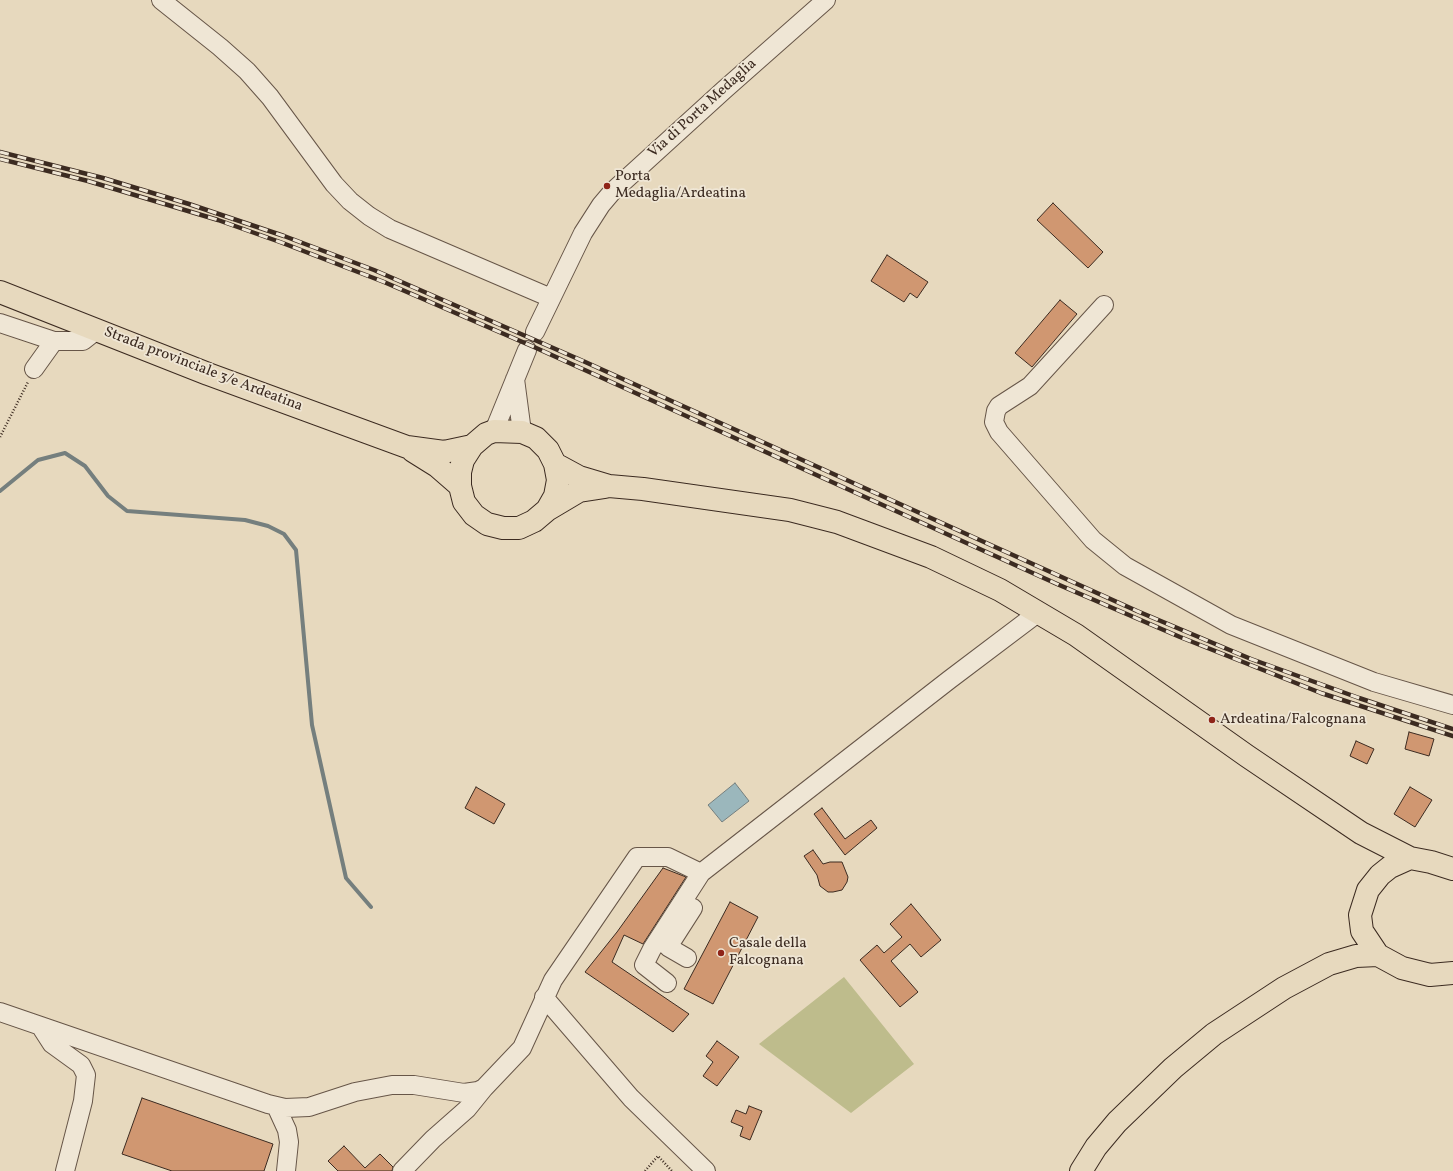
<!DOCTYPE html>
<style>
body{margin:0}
canvas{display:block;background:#e7d9be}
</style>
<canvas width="1453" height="1171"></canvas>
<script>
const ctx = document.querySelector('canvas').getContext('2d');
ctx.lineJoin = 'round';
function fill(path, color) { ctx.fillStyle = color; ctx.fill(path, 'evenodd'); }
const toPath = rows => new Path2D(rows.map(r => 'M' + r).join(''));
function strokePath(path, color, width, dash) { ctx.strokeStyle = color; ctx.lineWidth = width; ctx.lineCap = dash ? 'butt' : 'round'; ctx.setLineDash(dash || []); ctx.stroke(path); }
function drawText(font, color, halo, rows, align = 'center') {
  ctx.font = font + ' Vollkorn,serif'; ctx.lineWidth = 3.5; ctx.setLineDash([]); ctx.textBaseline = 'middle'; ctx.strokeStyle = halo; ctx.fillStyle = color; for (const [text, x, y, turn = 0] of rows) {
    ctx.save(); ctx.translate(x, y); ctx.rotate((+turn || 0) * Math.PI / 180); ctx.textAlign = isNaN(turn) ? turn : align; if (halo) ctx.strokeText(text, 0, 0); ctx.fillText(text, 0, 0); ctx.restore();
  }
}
const green = toPath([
 [844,977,914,1064,851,1113,759,1044]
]);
const water = toPath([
 [735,783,749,801,722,822,708,805,735,783]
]);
const stream = toPath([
 [0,491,38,460,65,453,85,466,108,496,127,511,245,520,268,526,284,534,296,550,312,725,346,878,371,907]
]);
const building = toPath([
 [1053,203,1103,252,1088,268,1037,220,1053,203],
 [887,255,928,282,917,298,910,293,904,302,871,281,887,255],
 [1060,300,1077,314,1032,367,1015,353,1060,300],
 [1409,732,1434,739,1429,756,1405,749,1409,732],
 [1356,741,1374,749,1367,764,1350,756,1356,741],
 [476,787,505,804,494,824,465,808,476,787],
 [1410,787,1432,800,1415,827,1394,814,1410,787],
 [822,808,845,839,871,820,877,828,845,855,814,814,822,808],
 [813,850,823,864,830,862,842,862,848,877,847,882,842,890,833,892,828,892,820,886,817,875,804,856,813,850],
 [663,868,686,877,643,944,624,935,612,962,689,1014,673,1032,585,972,617,932,663,868],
 [730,902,758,917,713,1004,684,989,730,902],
 [911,904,941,940,921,957,910,944,891,961,918,992,900,1007,860,960,877,945,884,953,902,937,890,924,911,904],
 [717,1041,739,1057,717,1086,703,1076,713,1062,706,1056,717,1041],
 [142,1098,273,1144,264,1171,172,1171,122,1154,142,1098],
 [749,1106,762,1111,750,1140,740,1136,743,1127,731,1122,736,1110,746,1114,749,1106],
 [344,1146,365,1168,380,1154,393,1167,392,1171,338,1171,328,1161,344,1146]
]);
const path = toPath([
 [0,437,28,382],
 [645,1171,658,1156,672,1171]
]);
const minor = toPath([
 [161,0,220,47,247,71,270,97,334,184,350,201,369,216,390,229,551,298],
 [1104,305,1030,386,999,406,996,411,994,422,999,432,1093,540,1125,566,1231,625,1374,682,1453,705],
 [0,323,54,341,83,341,97,330],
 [535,332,583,233,601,205,612,192,724,90,826,0],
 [34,369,54,341],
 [515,379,522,432],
 [494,431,527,350],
 [687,958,668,947,693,908],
 [667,983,644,965,652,949,701,873],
 [544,997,631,1098,706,1171],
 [0,1012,268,1104,285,1108,309,1107,355,1092,392,1085,414,1085,464,1093,478,1091,484,1088,522,1048,553,980,637,857,668,857,701,873,949,680,1039,612],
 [41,1027,52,1044,81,1065,86,1075,83,1101,65,1171],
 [276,1106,287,1130,289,1142,286,1171],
 [402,1171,433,1139,467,1109,484,1088]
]);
const major = toPath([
 [0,292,208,374,407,447,444,452,472,446],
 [413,451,437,466,460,486],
 [555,464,579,477,609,486,643,489,790,510,837,522,931,557,1000,590,1076,635,1247,756,1361,833,1410,858,1431,862,1453,869],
 [547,510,555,496,558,480,555,464,548,450,536,438,522,432,494,431,486,434,472,446,463,460,460,472,460,486,464,502,474,515,487,524,503,528,519,528,534,521,547,510,579,491,605,487],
 [1410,858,1390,867,1380,875,1368,890,1360,915,1362,931,1378,955,1402,968,1430,975,1453,973],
 [1081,1171,1096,1147,1117,1122,1173,1068,1214,1034,1284,988,1329,964,1356,956,1378,955]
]);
const rail = toPath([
 [0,152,103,178,189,204,284,236,374,270,583,361,1137,611,1251,659,1359,698,1453,729],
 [0,159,88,181,218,220,280,242,384,282,534,347,1057,584,1180,637,1321,693,1453,736]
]);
const markers = [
 [607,186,4,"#8f2418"],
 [1212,720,4,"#8f2418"],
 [721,953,4,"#8f2418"]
];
const streetNames = [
 ["Via di Porta Medaglia",703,109,-42],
 ["Strada provinciale 3/e Ardeatina",203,370,21]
];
const poiNames = [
 ["Porta",615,177],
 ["Medaglia/Ardeatina",615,194],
 ["Ardeatina/Falcognana",1220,720],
 ["Casale della",729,944],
 ["Falcognana",729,961]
];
fill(green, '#bebc8c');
fill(water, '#9bb7bc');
strokePath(water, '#757f7e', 1);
strokePath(stream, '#757f7e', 4);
fill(building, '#d09771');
strokePath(building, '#3c2b21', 1);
strokePath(minor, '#675648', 20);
strokePath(major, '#3c2b21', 24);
strokePath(path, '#3c2b21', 2.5, [1, 2]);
strokePath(minor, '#efe6d5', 18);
strokePath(major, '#e7d9be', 22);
strokePath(rail, '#3c2b21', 4.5);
strokePath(rail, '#efe6d5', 3, [9]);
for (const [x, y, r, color] of markers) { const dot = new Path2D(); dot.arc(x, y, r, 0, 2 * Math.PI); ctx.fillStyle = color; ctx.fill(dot); strokePath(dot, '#efe6d5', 1.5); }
drawText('15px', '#3c2b21', '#efe6d5', streetNames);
drawText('15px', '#3c2b21', '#efe6d5', poiNames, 'left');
</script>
